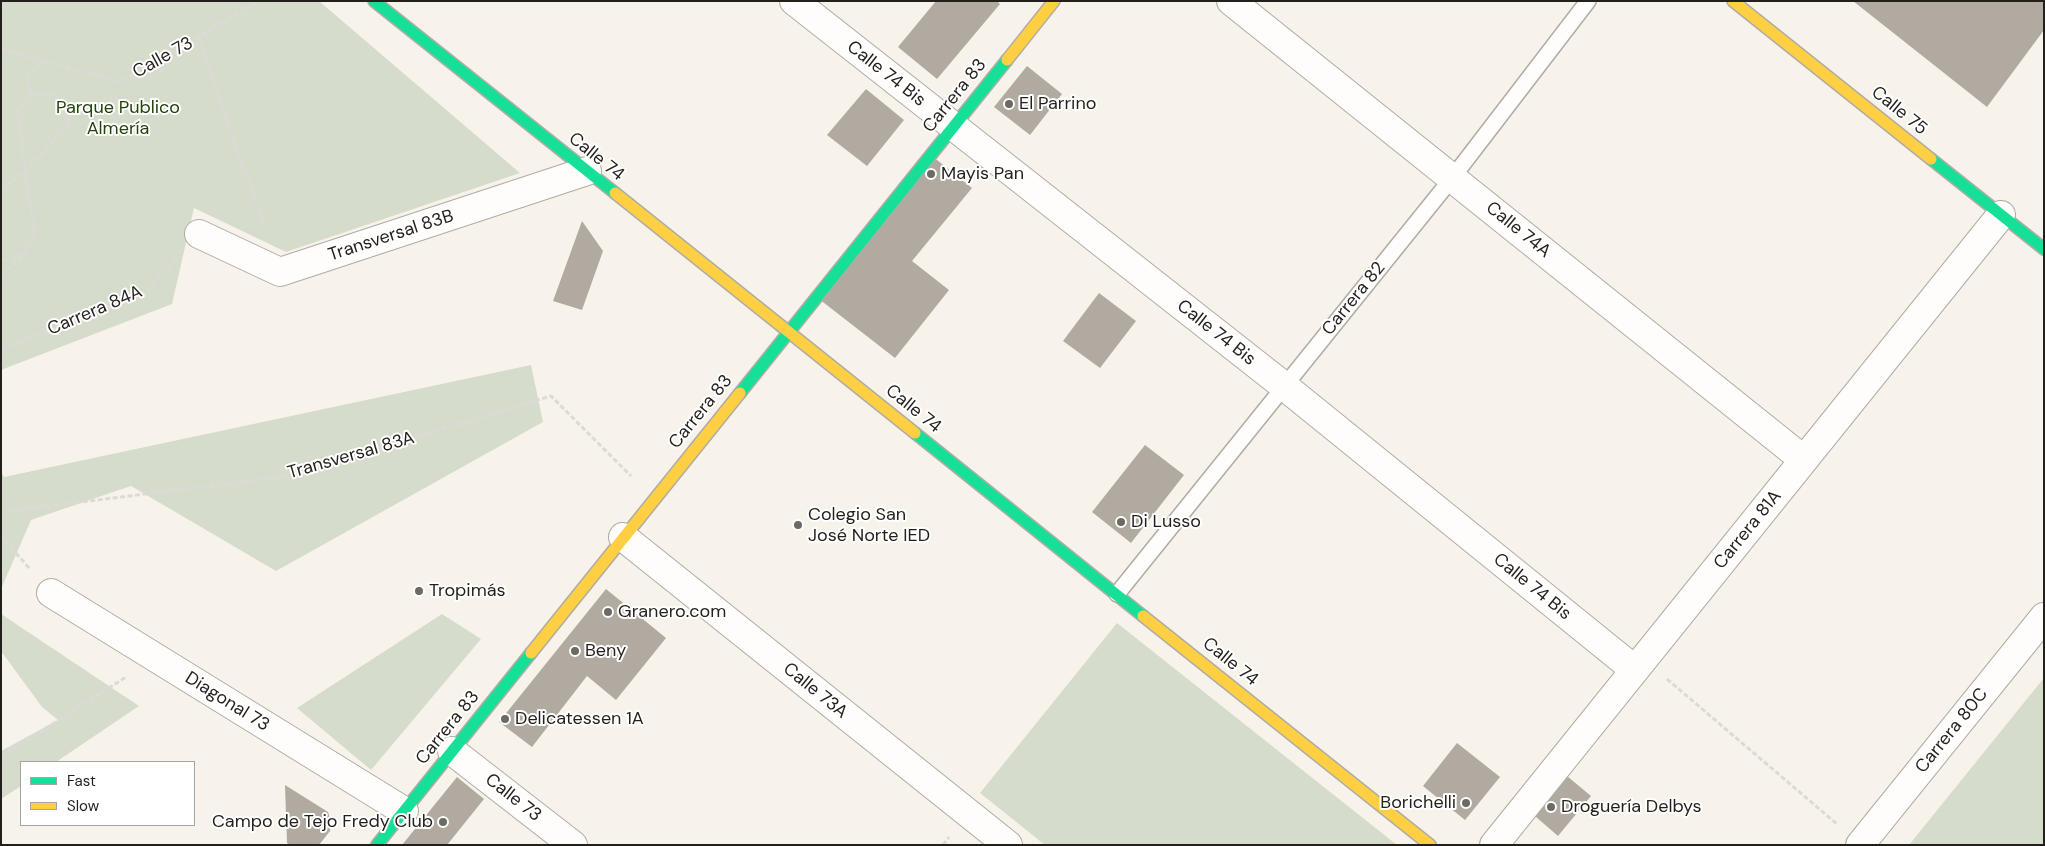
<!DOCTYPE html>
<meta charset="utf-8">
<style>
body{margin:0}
#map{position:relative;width:2045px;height:846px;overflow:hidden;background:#f7f3eb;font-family:"DM Sans",sans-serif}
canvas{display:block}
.frame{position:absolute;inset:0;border:2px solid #231f1a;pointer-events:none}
.legend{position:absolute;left:20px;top:761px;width:175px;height:65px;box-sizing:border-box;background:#fff;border:1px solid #a7a5a3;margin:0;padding:6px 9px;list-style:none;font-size:15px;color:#231f1a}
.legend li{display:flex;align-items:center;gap:10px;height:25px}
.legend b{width:25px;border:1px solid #a7a5a3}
</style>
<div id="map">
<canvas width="2045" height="846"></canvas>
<div class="frame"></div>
<ul class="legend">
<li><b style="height:6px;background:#16e098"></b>Fast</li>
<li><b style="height:6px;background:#ffcf43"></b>Slow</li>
</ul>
</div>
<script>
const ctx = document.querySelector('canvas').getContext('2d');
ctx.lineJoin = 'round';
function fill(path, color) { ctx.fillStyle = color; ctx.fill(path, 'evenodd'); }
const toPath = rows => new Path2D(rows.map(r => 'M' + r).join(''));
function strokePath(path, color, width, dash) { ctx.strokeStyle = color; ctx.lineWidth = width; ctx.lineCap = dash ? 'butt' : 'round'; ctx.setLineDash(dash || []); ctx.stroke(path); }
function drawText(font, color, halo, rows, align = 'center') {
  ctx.font = font + ' "DM Sans",sans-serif'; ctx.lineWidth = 4; ctx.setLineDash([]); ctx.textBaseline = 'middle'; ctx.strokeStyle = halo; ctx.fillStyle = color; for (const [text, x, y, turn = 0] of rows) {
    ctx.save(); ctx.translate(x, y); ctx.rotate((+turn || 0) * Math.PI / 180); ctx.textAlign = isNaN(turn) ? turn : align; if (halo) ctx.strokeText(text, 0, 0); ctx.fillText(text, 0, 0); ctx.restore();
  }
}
const green = toPath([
 [1,1,319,1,520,173,286,252,194,208,172,304,1,370],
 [531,365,543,422,276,571,131,486,31,520,1,589,1,471,4,477],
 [1,614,139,706,56,762,21,762,21,786,1,799,1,751,58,720,42,707,1,651],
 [442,614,481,639,371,770,297,708],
 [1117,623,1397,845,1045,845,980,793],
 [2043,679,2044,845,1909,845]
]);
const building = toPath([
 [936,1,997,1,1000,4,937,79,898,47],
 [1853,1,2044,1,2044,30,1987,107],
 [1027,66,1062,94,1030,135,994,107],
 [866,89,904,120,867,166,827,135],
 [932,156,972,188,912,261,949,290,895,358,819,299],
 [582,221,603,251,582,310,553,301],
 [1099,293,1136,321,1100,368,1063,341],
 [1145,445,1184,475,1131,543,1092,512],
 [606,589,666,638,616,700,587,676,532,747,499,722],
 [1457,743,1500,777,1465,820,1423,786],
 [1561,771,1591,796,1558,836,1528,810],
 [457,777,484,799,447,845,402,845],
 [285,785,328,812,331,822,330,831,319,845,290,845,287,843]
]);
const path = toPath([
 [199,38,265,229],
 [1,49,120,82,260,1],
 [31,94,28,77,44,61],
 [1,190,25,172,69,124,55,94,31,94,18,110,25,172,35,232,25,254,1,261],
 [1,275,23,256],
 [1,349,144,293,177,258],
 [1,512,289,476,551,396,631,476],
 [1,536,30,569],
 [1667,679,1837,824],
 [1,757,126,677],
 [943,845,949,837]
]);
const lane = toPath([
 [1117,594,1453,177,1588,1]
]);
const street = toPath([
 [794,1,1284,386,1635,670],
 [1231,1,1804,460],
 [199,234,280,272,587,171],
 [623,537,1008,845],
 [51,593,404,811],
 [452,751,573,845],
 [1494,845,2001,215],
 [1860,845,2044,617]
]);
const fast = toPath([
 [374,1,615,193],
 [1931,159,2044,249],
 [740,393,1007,60],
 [915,433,1143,616],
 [377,845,531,653]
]);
const slow = toPath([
 [1733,1,1931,159],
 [1007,60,1054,1],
 [615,193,915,433],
 [1143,616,1430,845],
 [531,653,740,393]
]);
const markers = [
 [1009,104,5,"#6d6963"],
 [931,174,5,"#6d6963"],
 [1121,522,5,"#6d6963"],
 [798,525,5,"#6d6963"],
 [419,591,5,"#6d6963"],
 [608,612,5,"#6d6963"],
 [575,651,5,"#6d6963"],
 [505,719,5,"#6d6963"],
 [1466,803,5,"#6d6963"],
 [1551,807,5,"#6d6963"],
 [443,822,5,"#6d6963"]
];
const streetNames = [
 ["Calle 73",163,58,-29],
 ["Calle 74 Bis",886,74,38],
 ["Carrera 83",955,96,-51],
 ["Calle 75",1899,111,39],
 ["Calle 74",596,157,39],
 ["Calle 74A",1518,230,39],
 ["Transversal 83B",391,236,-18],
 ["Carrera 82",1354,299,-51],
 ["Carrera 84A",95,311,-23],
 ["Calle 74 Bis",1216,333,38],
 ["Calle 74",913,409,39],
 ["Carrera 83",701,412,-51],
 ["Transversal 83A",351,456,-16],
 ["Carrera 81A",1748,530,-51],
 ["Calle 74 Bis",1532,587,39],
 ["Calle 74",1230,662,39],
 ["Calle 73A",815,691,39],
 ["Diagonal 73",227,702,32],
 ["Carrera 83",448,728,-51],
 ["Carrera 80C",1952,731,-51],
 ["Calle 73",513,798,38]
];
const poiNames = [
 ["El Parrino",1019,104],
 ["Mayis Pan",941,174],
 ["Colegio San",808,515],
 ["José Norte IED",808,536],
 ["Di Lusso",1131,522],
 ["Tropimás",429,591],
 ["Granero.com",618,612],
 ["Beny",585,651],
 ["Delicatessen 1A",515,719],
 ["Borichelli",1456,803,"right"],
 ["Droguería Delbys",1561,807],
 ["Campo de Tejo Fredy Club",433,822,"right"]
];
const parkNames = [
 ["Parque Publico",118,108],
 ["Almería",118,129]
];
fill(green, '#d6dccc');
fill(building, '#b0aaa0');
strokePath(lane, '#afaca5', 18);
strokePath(street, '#afaca5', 30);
strokePath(fast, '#afaca5', 14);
strokePath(slow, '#afaca5', 14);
strokePath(path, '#dcdad7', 3, [5, 2.5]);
strokePath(lane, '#fefdfc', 15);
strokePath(street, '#fefdfc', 28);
strokePath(fast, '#16e098', 11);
strokePath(slow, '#ffcf43', 11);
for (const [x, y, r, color] of markers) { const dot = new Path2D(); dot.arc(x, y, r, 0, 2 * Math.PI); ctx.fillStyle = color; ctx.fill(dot); strokePath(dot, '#fff', 2); }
drawText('18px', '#231f1a', '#fff', streetNames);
drawText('18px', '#231f1a', '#fff', poiNames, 'left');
drawText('18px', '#23420d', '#fff', parkNames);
</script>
